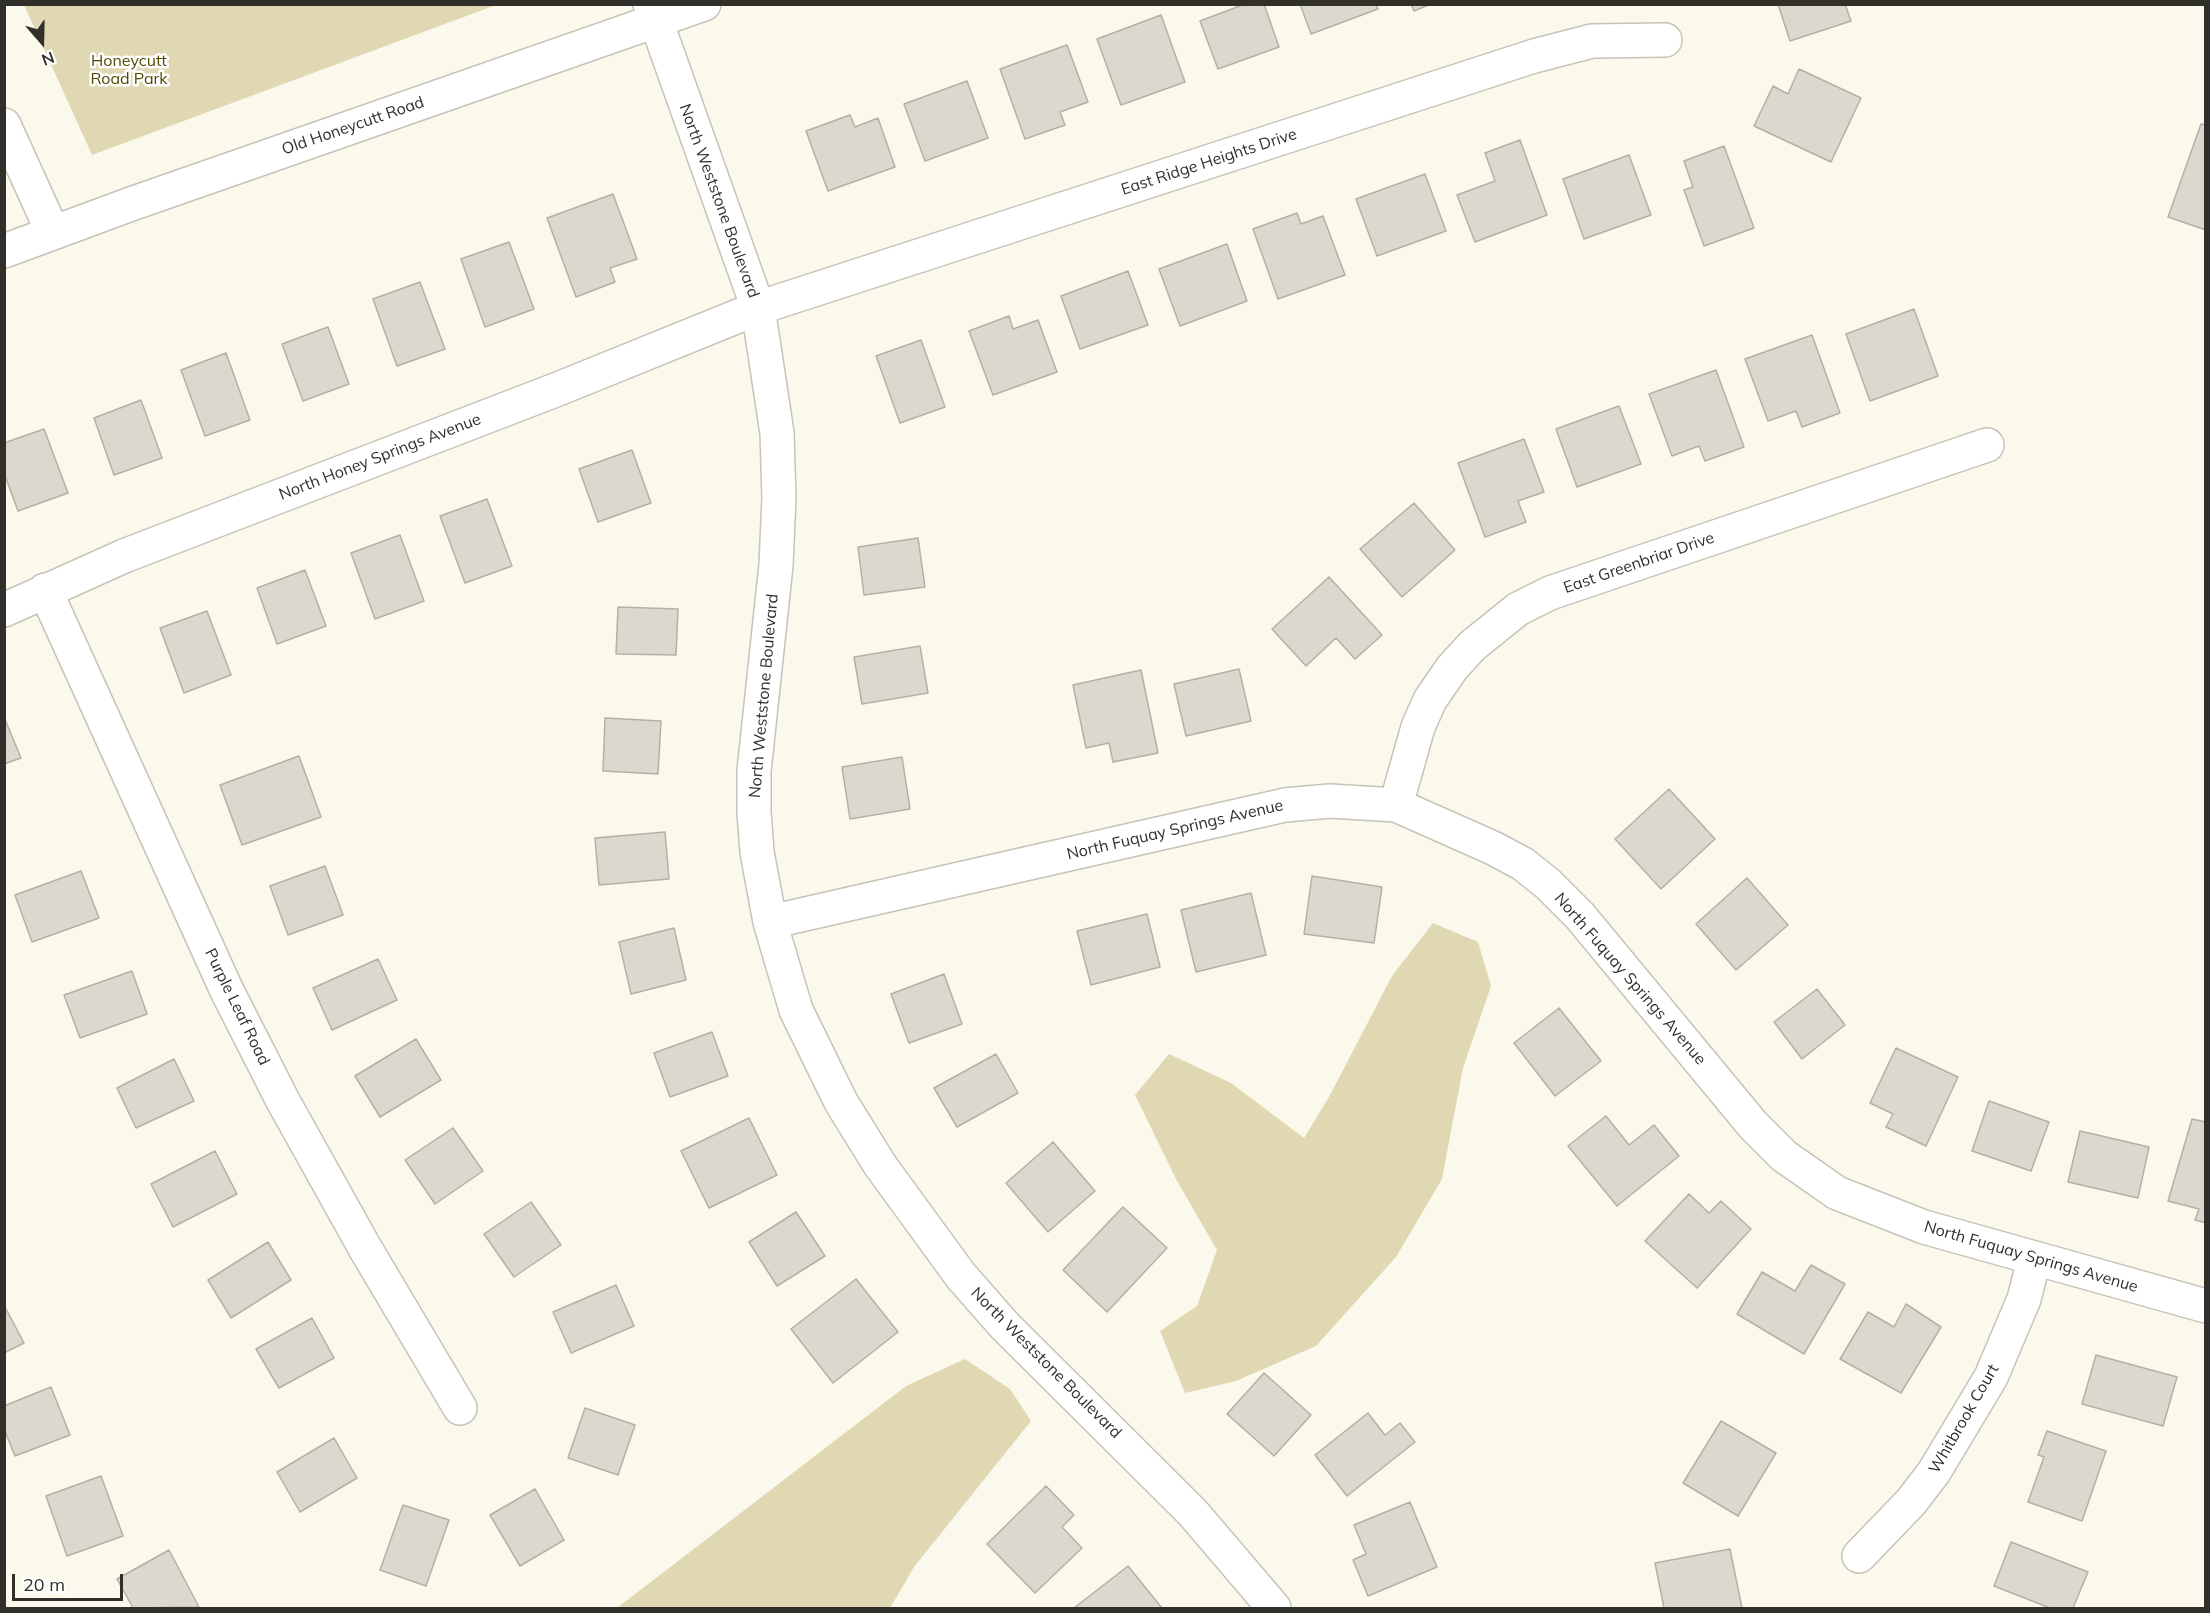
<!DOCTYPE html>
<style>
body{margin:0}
#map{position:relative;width:2210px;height:1613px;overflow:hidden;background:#fbf9ec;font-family:Mulish,sans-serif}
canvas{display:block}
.frame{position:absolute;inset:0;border:6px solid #302f2a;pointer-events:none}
.north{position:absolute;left:12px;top:12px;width:60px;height:60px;-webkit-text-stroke:4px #fff;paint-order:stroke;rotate:160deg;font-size:16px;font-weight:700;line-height:24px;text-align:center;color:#302f2a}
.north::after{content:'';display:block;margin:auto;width:21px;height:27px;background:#302f2a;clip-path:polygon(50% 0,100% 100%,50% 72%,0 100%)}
.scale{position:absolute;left:12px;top:1574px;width:111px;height:27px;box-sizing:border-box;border:3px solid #302f2a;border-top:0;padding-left:8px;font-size:18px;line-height:21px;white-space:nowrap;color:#302f2a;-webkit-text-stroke:4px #fff;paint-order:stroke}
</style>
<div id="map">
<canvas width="2210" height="1613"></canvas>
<div class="frame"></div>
<div class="north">N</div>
<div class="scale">20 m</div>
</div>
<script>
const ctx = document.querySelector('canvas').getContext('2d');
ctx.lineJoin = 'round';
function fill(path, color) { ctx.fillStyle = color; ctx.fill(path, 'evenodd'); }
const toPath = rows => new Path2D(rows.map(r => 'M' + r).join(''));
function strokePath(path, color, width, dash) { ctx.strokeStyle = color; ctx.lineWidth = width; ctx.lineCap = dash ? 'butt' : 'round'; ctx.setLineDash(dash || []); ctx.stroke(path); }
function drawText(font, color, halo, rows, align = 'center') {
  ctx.font = font + ' Mulish,sans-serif'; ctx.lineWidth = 5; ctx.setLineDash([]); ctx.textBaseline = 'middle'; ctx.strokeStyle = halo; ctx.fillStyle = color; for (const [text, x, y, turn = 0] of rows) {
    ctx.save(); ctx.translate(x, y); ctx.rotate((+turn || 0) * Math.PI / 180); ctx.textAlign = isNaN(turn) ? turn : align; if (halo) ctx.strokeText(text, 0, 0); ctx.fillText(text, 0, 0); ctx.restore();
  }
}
const green = toPath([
 [24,5,496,5,92,155],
 [1433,923,1478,942,1491,986,1463,1068,1442,1179,1396,1257,1316,1346,1236,1381,1185,1393,1160,1331,1197,1306,1217,1250,1177,1181,1135,1095,1169,1054,1231,1083,1304,1138,1329,1097,1392,976],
 [965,1359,1010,1389,1031,1421,914,1567,890,1608,617,1608,906,1386]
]);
const building = toPath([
 [1245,4,1264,4,1279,47,1218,69,1200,21,1245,4],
 [1300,4,1376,4,1378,9,1311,34,1300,4],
 [1411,4,1431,4,1414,11,1411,4],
 [1778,4,1845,4,1851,21,1790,41,1778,4],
 [1161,15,1185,82,1121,105,1097,39,1161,15],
 [1067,45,1088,102,1060,112,1065,125,1025,139,1000,69,1067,45],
 [1799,69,1861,98,1831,162,1754,126,1773,86,1788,94,1799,69],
 [967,81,988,138,925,161,904,104,967,81],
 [850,115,855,127,878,118,895,167,828,191,806,131,850,115],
 [2201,124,2206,125,2206,230,2168,217,2201,124],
 [1520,140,1547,215,1475,242,1457,195,1495,181,1485,153,1520,140],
 [1724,146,1754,228,1704,246,1684,190,1693,187,1684,161,1724,146],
 [1629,155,1651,215,1584,239,1563,179,1629,155],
 [1425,174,1446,231,1377,256,1356,199,1425,174],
 [613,194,637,259,610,268,615,282,576,297,547,218,613,194],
 [1297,213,1301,224,1323,216,1345,275,1278,299,1253,229,1297,213],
 [509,242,534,309,485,327,461,259,509,242],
 [1227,244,1247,301,1180,326,1159,269,1227,244],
 [1128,271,1148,325,1080,349,1061,296,1128,271],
 [420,282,445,349,397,366,373,299,420,282],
 [1914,309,1938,376,1870,401,1846,334,1914,309],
 [1009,316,1013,329,1038,320,1057,372,993,395,969,331,1009,316],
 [328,327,349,384,303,401,282,344,328,327],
 [1812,335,1840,413,1802,427,1796,411,1768,421,1745,359,1812,335],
 [921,340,945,407,900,423,876,356,921,340],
 [226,353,250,420,205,436,181,370,226,353],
 [1716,370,1744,447,1705,461,1699,446,1672,456,1649,394,1716,370],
 [141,400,162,458,114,475,94,418,141,400],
 [1619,406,1641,464,1577,487,1556,429,1619,406],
 [44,429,68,493,18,511,4,473,4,443,44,429],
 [1524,439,1544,492,1518,501,1526,522,1485,537,1458,463,1524,439],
 [632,450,651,503,598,522,579,469,632,450],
 [487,499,512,566,465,583,440,516,487,499],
 [1414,503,1455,550,1402,597,1360,549,1414,503],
 [400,535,424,601,375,619,351,553,400,535],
 [918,538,925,587,864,595,858,547,918,538],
 [305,570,326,626,277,644,257,588,305,570],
 [1329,577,1382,635,1355,659,1336,638,1306,666,1272,629,1329,577],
 [618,607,678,609,676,655,616,654,618,607],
 [207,611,231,675,184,693,160,628,207,611],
 [920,646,928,693,862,704,854,657,920,646],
 [1239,669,1251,721,1186,736,1174,684,1239,669],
 [1141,670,1158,753,1113,762,1109,743,1086,748,1073,685,1141,670],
 [4,717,21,758,4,764,4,717],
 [605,718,661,721,658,774,603,771,605,718],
 [299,756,321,817,242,845,220,785,299,756],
 [902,757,910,809,850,819,842,767,902,757],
 [1669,789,1715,839,1661,889,1615,839,1669,789],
 [665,832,669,879,599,885,595,838,665,832],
 [325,866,343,915,288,935,270,886,325,866],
 [81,871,99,918,32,942,15,895,81,871],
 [1312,876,1382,887,1374,943,1304,934,1312,876],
 [1747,878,1788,925,1736,970,1696,924,1747,878],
 [1251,893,1266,955,1196,972,1181,910,1251,893],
 [1147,914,1160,967,1091,985,1077,931,1147,914],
 [674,928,686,980,631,994,619,942,674,928],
 [378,959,397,1000,332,1030,313,988,378,959],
 [132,971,147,1014,80,1038,64,995,132,971],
 [944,974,962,1024,909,1043,891,994,944,974],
 [1817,989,1845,1025,1802,1059,1774,1022,1817,989],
 [1559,1008,1601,1061,1555,1096,1514,1043,1559,1008],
 [712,1032,728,1076,670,1097,654,1053,712,1032],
 [416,1039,441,1080,380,1117,355,1076,416,1039],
 [1896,1048,1958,1077,1926,1146,1886,1127,1893,1114,1870,1103,1896,1048],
 [996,1054,1018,1093,957,1127,934,1088,996,1054],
 [174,1059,194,1101,136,1128,117,1088,174,1059],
 [1989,1101,2049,1122,2031,1171,1972,1151,1989,1101],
 [1606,1116,1629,1145,1654,1125,1679,1156,1617,1206,1568,1146,1606,1116],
 [749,1118,777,1175,709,1208,681,1151,749,1118],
 [2192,1119,2206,1122,2206,1223,2195,1220,2199,1209,2168,1201,2192,1119],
 [453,1128,483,1171,435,1204,405,1160,453,1128],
 [2080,1131,2149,1147,2138,1198,2068,1182,2080,1131],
 [1053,1142,1095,1191,1048,1232,1006,1183,1053,1142],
 [215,1151,237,1194,173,1227,151,1184,215,1151],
 [1689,1194,1709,1213,1721,1201,1751,1229,1697,1288,1645,1241,1689,1194],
 [531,1202,561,1245,514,1277,484,1234,531,1202],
 [1123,1207,1167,1248,1107,1312,1063,1270,1123,1207],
 [796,1212,825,1256,777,1286,749,1242,796,1212],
 [268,1242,291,1280,231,1318,208,1280,268,1242],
 [1811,1265,1845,1284,1804,1354,1737,1314,1762,1272,1795,1291,1811,1265],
 [856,1279,898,1332,833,1383,791,1329,856,1279],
 [616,1285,634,1326,571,1353,553,1312,616,1285],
 [1906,1304,1941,1327,1901,1393,1840,1359,1868,1312,1894,1327,1906,1304],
 [4,1305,24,1343,4,1353,4,1305],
 [312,1318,334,1358,279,1388,256,1349,312,1318],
 [2096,1355,2177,1377,2163,1426,2082,1404,2096,1355],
 [1264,1373,1311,1415,1274,1456,1227,1414,1264,1373],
 [51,1387,70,1435,15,1456,4,1429,4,1406,51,1387],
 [585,1408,635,1425,618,1475,568,1458,585,1408],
 [1368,1413,1385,1435,1400,1423,1415,1442,1347,1496,1315,1455,1368,1413],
 [1721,1421,1776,1453,1738,1516,1683,1483,1721,1421],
 [2047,1431,2106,1451,2082,1521,2028,1502,2044,1457,2038,1455,2047,1431],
 [334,1438,357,1478,300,1512,277,1472,334,1438],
 [101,1476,123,1536,67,1556,46,1496,101,1476],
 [1046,1486,1074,1515,1062,1527,1082,1548,1035,1593,987,1544,1046,1486],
 [535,1489,564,1540,520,1566,490,1515,535,1489],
 [1410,1502,1437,1567,1368,1596,1353,1560,1366,1554,1354,1525,1410,1502],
 [403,1505,449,1520,426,1586,380,1570,403,1505],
 [2011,1542,2088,1572,2073,1608,2050,1608,1994,1586,2011,1542],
 [1730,1549,1742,1608,1664,1608,1655,1563,1730,1549],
 [169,1550,199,1607,133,1608,117,1579,169,1550],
 [1128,1566,1162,1608,1074,1608,1128,1566]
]);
const minor = toPath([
 [650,4,758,308,777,433,779,498,776,565,754,771,754,812,757,852,770,922,796,1010,841,1102,880,1165,961,1276,1005,1326,1193,1513,1274,1608],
 [4,125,53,233],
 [4,251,131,204,704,4],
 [45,590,227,991,283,1101,365,1248,460,1408],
 [4,610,124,556,558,389,758,308,1534,56,1592,41,1665,40],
 [1396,805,1418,727,1430,700,1452,668,1472,646,1518,609,1550,593,1987,445],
 [770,922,1285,805,1330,801,1396,805,1493,848,1523,864,1548,884,1580,916,1753,1125,1784,1156,1837,1193,1924,1227,2206,1306],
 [1859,1556,1911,1502,1934,1472,1991,1377,2024,1299,2034,1260]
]);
const parkNames = [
 ["Honeycutt",129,61],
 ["Road Park",129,79]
];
const streetNames = [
 ["Old Honeycutt Road",353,126,-19],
 ["East Ridge Heights Drive",1209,162,-18],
 ["North Weststone Boulevard",719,201,70],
 ["North Honey Springs Avenue",380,457,-21],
 ["East Greenbriar Drive",1639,563,-19],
 ["North Weststone Boulevard",764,696,-85],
 ["North Fuquay Springs Avenue",1175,830,-13],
 ["North Fuquay Springs Avenue",1630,979,49],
 ["Purple Leaf Road",237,1007,64],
 ["North Fuquay Springs Avenue",2031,1257,16],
 ["North Weststone Boulevard",1046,1363,45],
 ["Whitbrook Court",1964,1419,-60]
];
fill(green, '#dfd8b3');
fill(building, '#dbd9cd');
strokePath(building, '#b3b1a6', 1.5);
strokePath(minor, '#c6c3b8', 36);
strokePath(minor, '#fff', 33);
drawText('16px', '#544803', '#fff', parkNames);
drawText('16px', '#302f2a', '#fff', streetNames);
</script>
